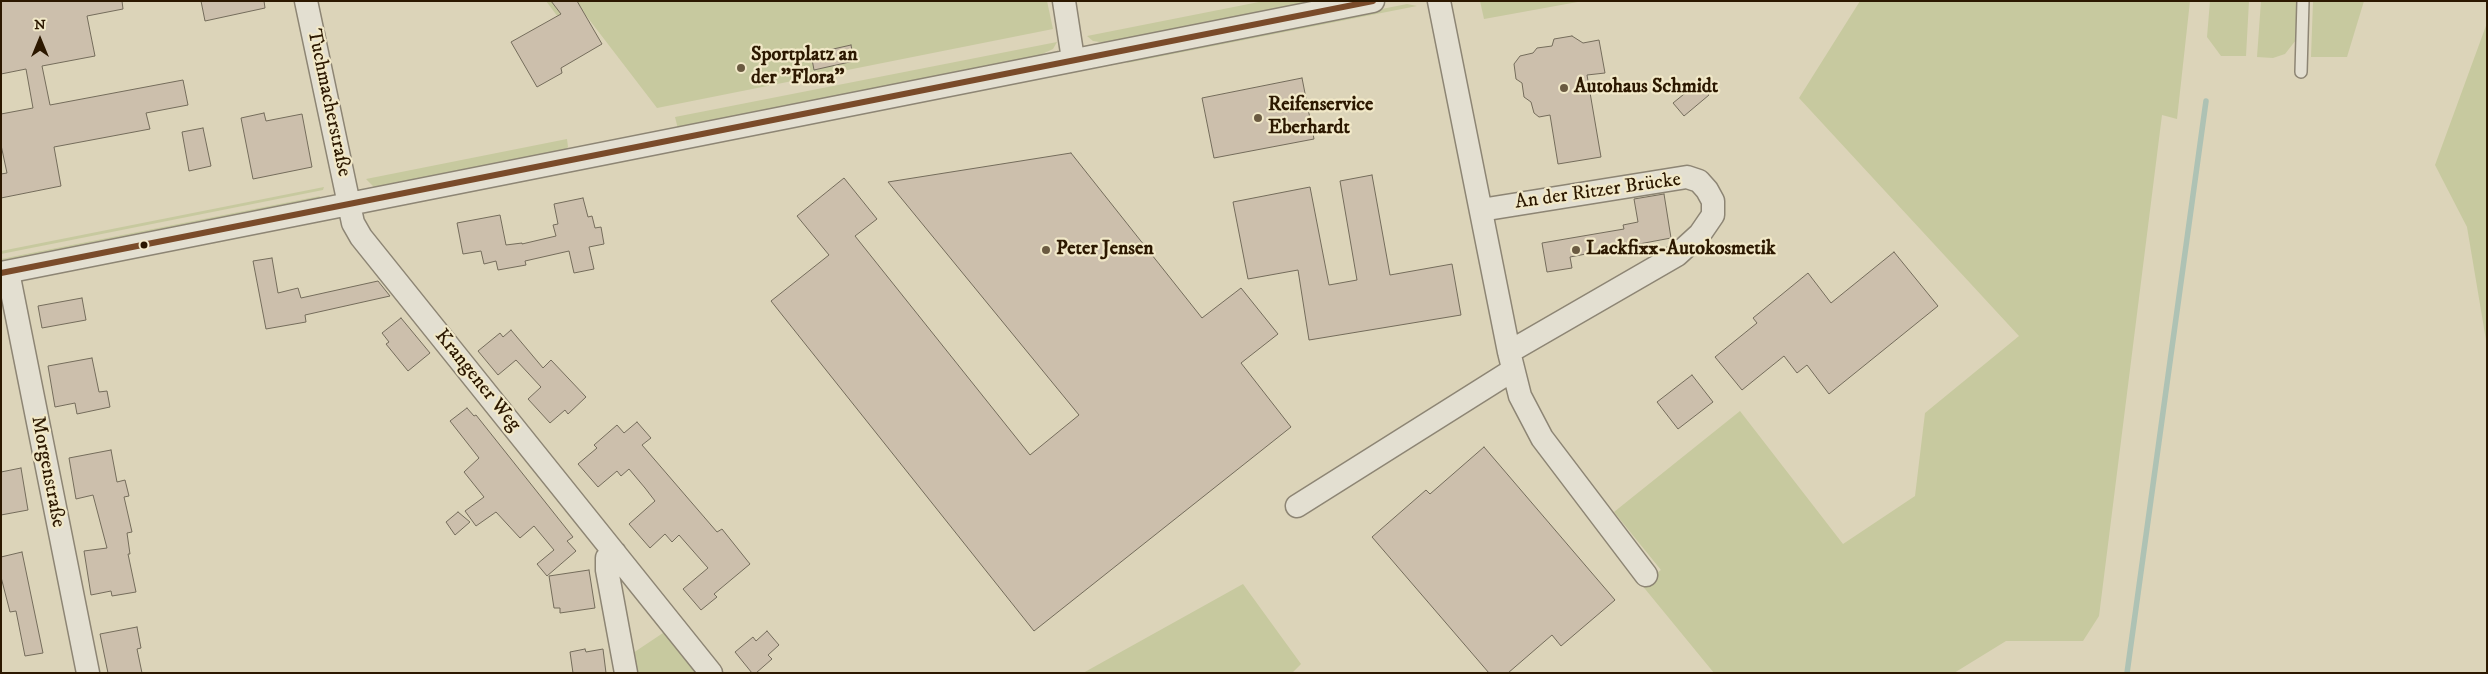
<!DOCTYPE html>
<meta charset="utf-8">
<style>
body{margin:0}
#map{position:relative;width:2488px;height:674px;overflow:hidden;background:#dcd4b9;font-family:"IM FELL DW Pica",serif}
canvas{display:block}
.frame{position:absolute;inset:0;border:2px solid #2c1800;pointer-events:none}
.north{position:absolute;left:15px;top:15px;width:50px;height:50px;-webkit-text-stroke:4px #f1e8c8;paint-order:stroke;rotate:0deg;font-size:14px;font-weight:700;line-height:20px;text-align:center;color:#2c1800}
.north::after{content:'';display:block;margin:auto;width:18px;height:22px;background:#2c1800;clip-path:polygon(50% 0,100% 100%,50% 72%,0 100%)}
</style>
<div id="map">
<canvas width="2488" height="674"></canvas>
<div class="frame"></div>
<div class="north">N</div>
</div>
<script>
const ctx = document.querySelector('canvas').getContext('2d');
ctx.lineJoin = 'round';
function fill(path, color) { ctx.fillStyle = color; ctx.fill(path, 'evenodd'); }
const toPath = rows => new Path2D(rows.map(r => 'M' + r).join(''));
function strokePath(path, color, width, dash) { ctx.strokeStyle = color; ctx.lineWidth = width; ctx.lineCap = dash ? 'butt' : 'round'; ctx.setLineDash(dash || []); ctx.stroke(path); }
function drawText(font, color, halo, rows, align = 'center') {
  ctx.font = font + ' "IM FELL DW Pica",serif'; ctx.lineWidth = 4.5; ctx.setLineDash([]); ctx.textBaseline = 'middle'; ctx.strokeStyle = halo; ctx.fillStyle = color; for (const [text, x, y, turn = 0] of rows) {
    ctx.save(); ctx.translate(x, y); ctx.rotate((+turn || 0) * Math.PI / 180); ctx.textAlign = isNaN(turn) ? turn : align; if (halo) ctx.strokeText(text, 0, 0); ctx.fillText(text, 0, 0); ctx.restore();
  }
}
const green = toPath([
 [546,1,1047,1,1053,29,657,108,578,5,558,17],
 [1264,1,1323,1,1106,43,1093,41,1087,36],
 [1480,1,1583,1,1484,19],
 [1860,1,2190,1,2177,119,2162,115,2099,616,2083,641,2006,641,1954,673,1714,673,1641,584,1661,570,1614,512,1740,411,1843,544,1915,496,1925,413,2019,336,1799,98],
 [2210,1,2249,1,2246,56,2221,56,2207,37],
 [2261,1,2296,1,2296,40,2285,54,2273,58,2257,57],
 [2313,1,2364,1,2347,57,2311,57],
 [1407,4,1417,6,1127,63,1129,59],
 [2487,23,2487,346,2467,227,2435,165],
 [1057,42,1053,49,1038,56,678,129,675,117],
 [567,139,568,147,564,152,375,188,366,179],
 [324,187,323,190,1,254,1,251],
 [320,196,319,199,1,262,1,259],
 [1243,584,1301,664,1292,673,1083,673],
 [666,631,699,673,636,673,633,653]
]);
const stream = toPath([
 [2127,673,2206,101]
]);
const building = toPath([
 [1,1,122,1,123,9,87,16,95,56,42,66,50,105,183,80,188,105,146,113,150,129,54,147,61,186,1,198,1,174,7,173,1,145,1,114,33,108,26,69,1,74,1,1],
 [201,1,264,1,265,8,205,21,201,1],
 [551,1,577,1,602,44,561,68,562,73,537,87,511,42,561,14,551,1],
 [1572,36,1583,43,1599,40,1605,73,1587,75,1601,157,1558,164,1550,115,1539,117,1534,113,1531,102,1524,97,1522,83,1516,79,1514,64,1520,56,1533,53,1537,48,1552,46,1554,39,1572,36],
 [851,45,854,61,814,70,811,54,851,45],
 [1302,78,1314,139,1214,158,1202,98,1302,78],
 [1699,82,1709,95,1684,116,1673,103,1699,82],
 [264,113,266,121,302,114,312,167,253,179,241,118,264,113],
 [203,128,211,166,189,171,182,132,203,128],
 [1071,153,1202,318,1241,288,1278,334,1241,363,1291,427,1034,631,771,301,829,255,797,216,844,178,877,219,855,236,1030,455,1079,415,888,182,1071,153],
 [1372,175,1390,275,1452,264,1461,315,1309,340,1298,270,1248,279,1233,202,1310,187,1329,285,1357,280,1340,181,1372,175],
 [1664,194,1671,238,1570,257,1572,268,1547,272,1542,243,1624,229,1623,225,1638,222,1634,199,1664,194],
 [583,198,588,217,592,216,595,228,601,227,604,244,589,247,594,269,574,273,569,251,525,261,526,265,498,270,496,261,484,264,481,251,463,254,457,223,500,215,506,245,522,243,522,244,556,236,553,225,558,224,554,204,583,198],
 [1894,252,1938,306,1829,394,1807,365,1797,373,1784,356,1742,390,1715,357,1757,323,1753,318,1808,273,1831,303,1894,252],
 [272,258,278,293,298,288,301,298,378,281,390,296,305,315,306,322,266,329,253,261,272,258],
 [82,298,86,320,42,328,38,306,82,298],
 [401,318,430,353,408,371,386,344,389,342,382,333,401,318],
 [511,330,543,368,551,360,586,397,568,414,565,410,550,423,528,399,541,387,516,360,498,375,478,351,500,333,503,337,511,330],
 [92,358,99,392,107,391,110,407,77,414,75,403,55,407,48,366,92,358],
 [1692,375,1713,402,1678,429,1657,402,1692,375],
 [467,408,474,416,476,415,573,537,567,541,576,551,547,576,537,564,554,550,534,526,520,538,496,512,476,526,465,511,484,497,464,472,479,458,450,421,467,408],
 [637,422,651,438,642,445,717,532,722,529,750,564,714,594,717,597,701,610,683,589,708,568,679,535,672,542,665,534,650,548,629,524,655,501,645,488,629,469,621,476,617,471,598,487,578,464,597,448,594,445,617,425,624,433,637,422],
 [1484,447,1615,600,1561,646,1552,635,1508,673,1489,673,1372,537,1426,490,1430,494,1484,447],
 [111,450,117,482,125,480,129,496,124,497,132,532,127,533,130,554,128,554,136,592,112,596,111,591,91,595,84,551,107,548,93,495,76,499,69,458,111,450],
 [21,468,28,510,1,515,1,472,21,468],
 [458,512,470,522,455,535,446,522,458,512],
 [22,552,43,653,25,656,16,611,10,612,1,577,1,557,22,552],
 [589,570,595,608,560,613,560,608,554,608,549,576,589,570],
 [137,627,141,648,137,649,142,673,108,673,100,634,137,627],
 [767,631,779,645,768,655,772,659,756,673,752,673,735,652,753,637,756,641,767,631],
 [585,649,586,652,603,649,606,673,573,673,570,652,585,649]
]);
const lane = toPath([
 [2301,72,2303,1]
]);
const street = toPath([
 [306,1,353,223,361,237,711,673],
 [1064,1,1073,59],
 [1439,1,1509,352,1520,396,1542,438,1646,575],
 [1481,210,1687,177,1699,181,1707,190,1713,201,1713,215,1700,234,1677,255,1509,352],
 [8,272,88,673],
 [1,273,1373,1],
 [1297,506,1513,370],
 [615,553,607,558,607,570,626,673]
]);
const bus1 = toPath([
 [1,273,1373,1]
]);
const markers = [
 [741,68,5,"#6a5a41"],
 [1564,88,5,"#6a5a41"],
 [1258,118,5,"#6a5a41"],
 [144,245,4.5,"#2c1800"],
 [1046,250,5,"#6a5a41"],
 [1576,250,5,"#6a5a41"]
];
const poiNames = [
 ["Sportplatz an",751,56],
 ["der \"Flora\"",751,79],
 ["Autohaus Schmidt",1574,88],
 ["Reifenservice",1268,106],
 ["Eberhardt",1268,129],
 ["Peter Jensen",1056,250],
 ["Lackfixx-Autokosmetik",1586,250]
];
const streetNames = [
 ["Tuchmacherstraße",328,103,78],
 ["An der Ritzer Brücke",1598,192,-8],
 ["Krangener Weg",477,381,51],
 ["Morgenstraße",47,472,79]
];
fill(green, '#c7c99f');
strokePath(stream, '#aec2b4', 5.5);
fill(building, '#ccbfac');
strokePath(building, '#746c5b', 1);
strokePath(lane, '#8d8574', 14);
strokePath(street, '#8d8574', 25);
strokePath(lane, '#e3dfd1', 11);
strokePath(street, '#e3dfd1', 22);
strokePath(bus1, '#7a4b2a', 6);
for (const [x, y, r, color] of markers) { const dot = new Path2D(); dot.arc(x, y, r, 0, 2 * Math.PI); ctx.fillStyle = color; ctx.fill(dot); strokePath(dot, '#f1e8c8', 2); }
drawText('bold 20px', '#2c1800', '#f1e8c8', poiNames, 'left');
drawText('20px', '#2c1800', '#f1e8c8', streetNames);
</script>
